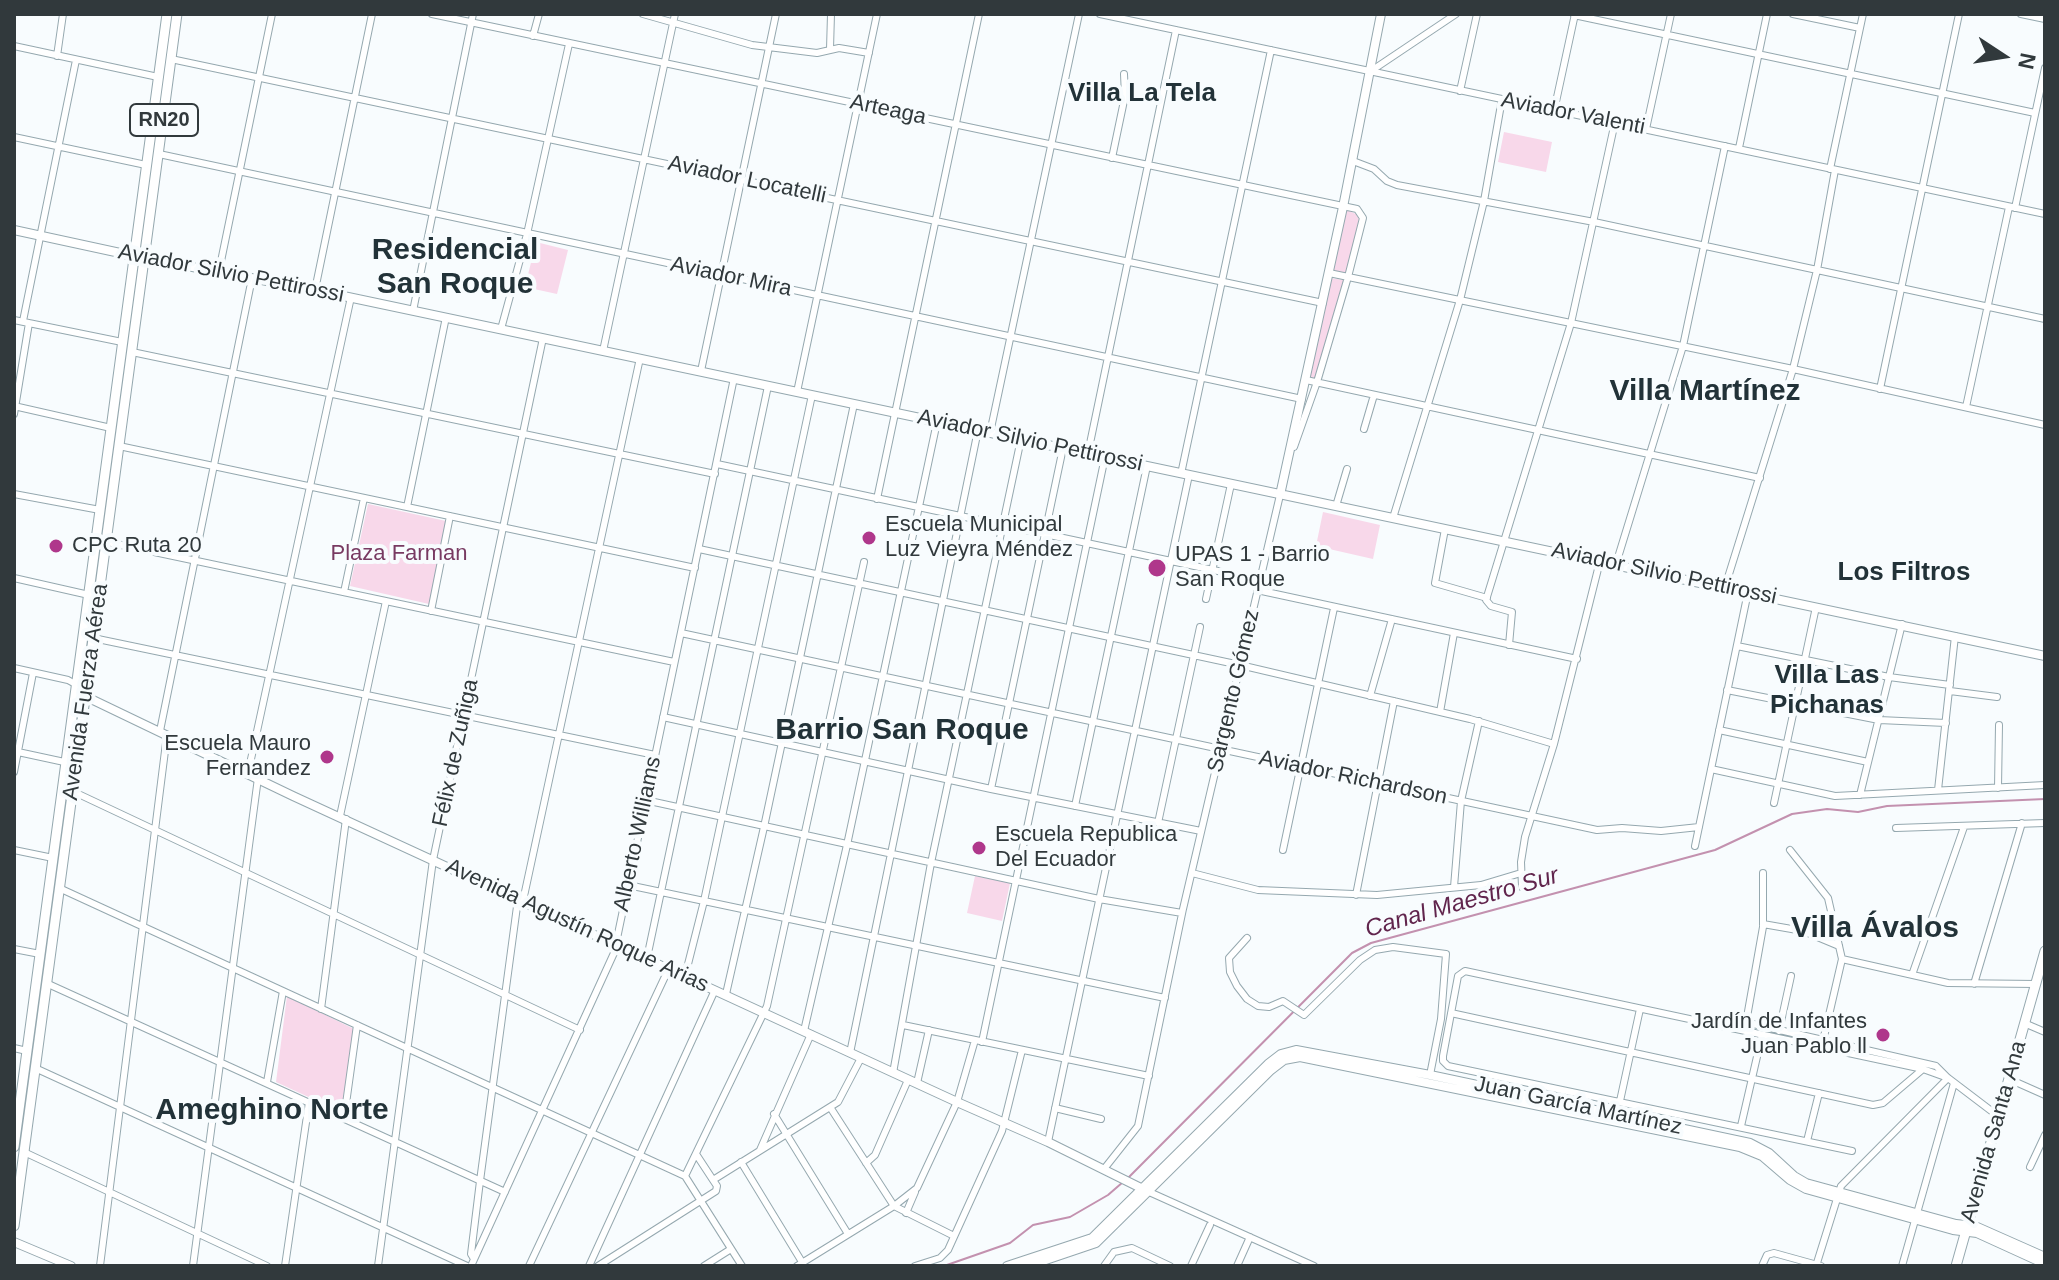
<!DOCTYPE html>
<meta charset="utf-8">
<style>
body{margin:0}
#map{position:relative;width:2059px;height:1280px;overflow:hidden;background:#f8fcfe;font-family:Helvetica,sans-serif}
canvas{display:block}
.frame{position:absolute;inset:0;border:16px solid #31393c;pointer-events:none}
.north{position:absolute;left:1963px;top:16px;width:80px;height:80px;-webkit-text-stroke:6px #f8fcfe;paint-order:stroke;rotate:102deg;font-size:22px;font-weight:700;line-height:32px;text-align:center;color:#31393c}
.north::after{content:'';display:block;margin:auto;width:28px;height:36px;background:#31393c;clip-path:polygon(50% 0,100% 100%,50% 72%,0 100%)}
</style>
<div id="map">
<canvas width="2059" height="1280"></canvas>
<div class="frame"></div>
<div class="north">N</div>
</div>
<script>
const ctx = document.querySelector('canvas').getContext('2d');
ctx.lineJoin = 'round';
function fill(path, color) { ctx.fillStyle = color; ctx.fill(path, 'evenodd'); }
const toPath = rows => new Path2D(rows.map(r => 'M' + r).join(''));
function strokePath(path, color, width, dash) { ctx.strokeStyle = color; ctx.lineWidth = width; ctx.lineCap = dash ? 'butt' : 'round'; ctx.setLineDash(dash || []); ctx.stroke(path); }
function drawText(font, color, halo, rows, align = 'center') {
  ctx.font = font + ' Helvetica,sans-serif'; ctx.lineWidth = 8; ctx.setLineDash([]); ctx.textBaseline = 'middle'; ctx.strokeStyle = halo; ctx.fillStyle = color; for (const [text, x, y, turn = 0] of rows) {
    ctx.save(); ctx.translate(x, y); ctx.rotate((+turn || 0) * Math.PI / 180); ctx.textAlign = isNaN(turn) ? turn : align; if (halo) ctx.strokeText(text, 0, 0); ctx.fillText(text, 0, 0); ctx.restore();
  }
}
const green = toPath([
 [1504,132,1552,142,1546,172,1498,162],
 [1347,210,1356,214,1359,219,1346,274,1333,270],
 [536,242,568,250,557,294,525,287],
 [1330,278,1344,280,1315,380,1309,377],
 [368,504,446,521,429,604,350,586],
 [1323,512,1380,525,1373,559,1316,546],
 [975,876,1010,883,1002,921,967,913],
 [287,996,354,1029,341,1112,276,1082]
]);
const stream = toPath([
 [1128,1178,1352,953,1371,943,1715,850,1792,814,1827,809,1858,812,1887,806,2045,799],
 [944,1266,1010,1243,1033,1225,1070,1217,1108,1195,1123,1182]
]);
const minor = toPath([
 [432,14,1357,209,1363,218,1348,277,1317,382,1294,447],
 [643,14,752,45,817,53,839,48,869,53],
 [1100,14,2045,214],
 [1793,14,1860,28],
 [2021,14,2045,19],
 [1574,15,2035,113],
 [533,36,539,14],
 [14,46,158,77],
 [830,49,831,14],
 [57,56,63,14],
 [171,59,1323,303],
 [1371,71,1456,14],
 [1460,91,1477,14],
 [1554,111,1575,14],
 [1646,129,1671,14],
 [14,137,146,165],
 [1739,148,1767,14],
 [159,154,1302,399],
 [1112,158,1125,96,1124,74],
 [1353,161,1374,169,1387,181,1397,185,1594,222,2045,319],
 [1830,169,1863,14],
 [2015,208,2045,68],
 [219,271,272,14],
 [1329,273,1793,369,2045,425],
 [315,290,372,14],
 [413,311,473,14],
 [14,320,122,342],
 [23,321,76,60],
 [501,329,527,234,569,44],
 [603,351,675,14],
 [132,352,715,474],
 [701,371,776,14],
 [1306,380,1760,478],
 [1880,389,1959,14],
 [797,392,877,14],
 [14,406,111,428],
 [1966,407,2009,207],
 [14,414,29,323],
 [1364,429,1374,395],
 [990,433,1079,14],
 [119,446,695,568],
 [1088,453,1176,30],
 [717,464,1260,580],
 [1181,474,1271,50],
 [14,494,100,510],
 [877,499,979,14],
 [1336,506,1347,469],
 [407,507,446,317],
 [1393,518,1460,300,1484,201,1502,99],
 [1445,529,1435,583,1487,598],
 [107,542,674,662],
 [699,549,1240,665,1470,719,1554,744],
 [1616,564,1683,346,1725,146],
 [14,578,89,595],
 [1725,587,1793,369,1817,270,1835,170],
 [1257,590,1577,659],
 [344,592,364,498],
 [1206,599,1231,484],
 [431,611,450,516],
 [681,633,1597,830,1622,828,1661,831,1699,827],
 [93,638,655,755],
 [1509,645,1512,612,1491,606,1486,600,1571,323,1615,122],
 [1737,646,1889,677,1950,685],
 [14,668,68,680,77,685],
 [1727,690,1879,720,1946,723],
 [1950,691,1997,697],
 [1370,696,1392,619],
 [1440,712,1454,633],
 [663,717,991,789,1201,831],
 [1719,730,1868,762],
 [160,731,252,278],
 [18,752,69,763],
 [1711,769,1835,796,2045,785],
 [14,772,33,673],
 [248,773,351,297],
 [1998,788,1999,725],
 [991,789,1063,448],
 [1938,790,1955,636],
 [72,791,580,1030],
 [1860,795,1902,624],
 [645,800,1099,899,1182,913],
 [1774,803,1816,607],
 [1075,806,1147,466],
 [340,816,386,601],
 [1158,823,1200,627],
 [1896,828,2045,823],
 [1695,846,1748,592],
 [14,850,53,858],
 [1283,850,1334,608],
 [1790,850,1828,898,1842,959],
 [1192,873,1258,890,1377,895,1481,885,1521,873],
 [1763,873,1763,927,1747,1017,1749,1023,1936,1066,1948,1078,1998,1116],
 [628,885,1165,998],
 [1454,887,1461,801,1479,721],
 [1522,887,1521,862,1525,837,1554,744,1600,561],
 [59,888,685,1176,742,1266],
 [1356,895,1394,701],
 [523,901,640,358],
 [1763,924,1803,931,1839,946],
 [1247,938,1229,958,1230,972,1237,986,1247,999,1258,1006,1269,1007,1283,1001,1304,1015,1360,960,1375,950,1393,947,1446,954,1441,1019,1430,1075],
 [14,949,40,954],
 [647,958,768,386],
 [1912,975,1964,827],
 [685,976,704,901,812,395],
 [46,983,505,1192],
 [1974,984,2022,823],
 [726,994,764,827,854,404],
 [321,1009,346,819],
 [1451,1013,1873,1105,1883,1103,1923,1069],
 [2024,1023,2045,1032],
 [903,1025,1149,1076],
 [804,1031,847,845,937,422],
 [1779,1031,1791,976],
 [1823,1041,1842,959,1948,983,2036,984],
 [982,1042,1105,457],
 [14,1048,27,1051],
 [850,1053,978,430],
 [35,1068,467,1266],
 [893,1073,931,863,1021,439],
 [2009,1079,2045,1095],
 [267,1082,283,991],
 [917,1083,929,1030],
 [1620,1101,1640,1009],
 [830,1107,894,1206,954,1236],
 [1055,1108,1101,1119],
 [774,1114,848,1234],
 [344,1118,357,1025],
 [1741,1126,1762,1035],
 [1807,1141,1819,1093],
 [1048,1142,1189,475],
 [760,1150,811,1034],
 [1852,1151,1448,1066,1443,1061,1443,1056,1458,976,1465,971,1923,1069,1948,1078],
 [24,1152,267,1266],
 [696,1154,713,1180],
 [741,1162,802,1262],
 [866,1163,875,1155,908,1080],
 [2030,1167,2045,1135],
 [1104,1169,1138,1126,1183,909,1280,495],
 [685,1176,767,1006,864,562],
 [1147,1191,1314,1266],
 [906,1213,915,1192],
 [474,1259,471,1254,480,1181,518,899],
 [100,1266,167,735],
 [193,1266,258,778],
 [285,1266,309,1102],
 [378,1266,433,860,543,338],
 [471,1266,614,953,734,378],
 [529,1266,669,968],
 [589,1266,715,990],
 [598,1266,716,1191,717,1186,713,1180,838,1102,861,1058],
 [704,1266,731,1249],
 [797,1266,894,1206,917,1188,957,1102,975,1040],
 [915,1266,940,1258,948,1250,1002,1131,1022,1050],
 [1104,1266,1114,1252,1132,1248,1170,1266],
 [1191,1266,1210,1225],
 [1237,1266,1250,1237],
 [1762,1266,1767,1255,1774,1253,1821,1266],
 [1816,1266,1841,1186,1948,1078],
 [1902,1266,1954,1083]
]);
const secondary = toPath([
 [14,230,134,256,315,290,2045,656],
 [1280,495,1343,207,1381,14],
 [83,693,93,700,293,796,957,1102,1048,1142,1147,1191],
 [14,1242,71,1266],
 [1007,1266,1092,1238,1268,1064,1281,1054,1296,1050,1430,1075,1750,1143,1769,1153,1794,1176,1806,1183,1956,1224,1975,1226,2045,1257],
 [1028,1266,1096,1243,1271,1070,1284,1060,1300,1057,1740,1147,1762,1156,1790,1180,1806,1189,1953,1230,1977,1233,2045,1264]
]);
const primary = toPath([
 [14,1147,167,14],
 [14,1226,177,14],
 [1956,1266,2045,951]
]);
const markers = [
 [869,538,8,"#af378b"],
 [56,546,8,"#af378b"],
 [1157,568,10,"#af378b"],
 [327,757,8,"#af378b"],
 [979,848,8,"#af378b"],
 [1883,1035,8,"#af378b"]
];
const shields = [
 [164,120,68]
];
const shieldNames = [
 ["RN20",164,120]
];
const streetNames = [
 ["Arteaga",888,110,12],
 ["Aviador Valenti",1573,114,11],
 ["Aviador Locatelli",747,180,12],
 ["Aviador Silvio Pettirossi",231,274,11],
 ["Aviador Mira",731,277,12],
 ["Aviador Silvio Pettirossi",1030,441,12],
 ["Aviador Silvio Pettirossi",1664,574,12],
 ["Sargento Gómez",1234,691,-77],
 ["Avenida Fuerza Aérea",86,692,-82],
 ["Félix de Zuñiga",456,753,-78],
 ["Aviador Richardson",1353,778,12],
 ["Alberto Williams",638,834,-78],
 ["Avenida Agustín Roque Arias",577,926,25],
 ["Juan García Martínez",1578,1106,12],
 ["Avenida Santa Ana",1994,1132,-74]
];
const poiNames = [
 ["Escuela Municipal",885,525],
 ["Luz Vieyra Méndez",885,550],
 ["CPC Ruta 20",72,546],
 ["UPAS 1 - Barrio",1175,555],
 ["San Roque",1175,580],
 ["Escuela Mauro",311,744,"right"],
 ["Fernandez",311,769,"right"],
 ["Escuela Republica",995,835],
 ["Del Ecuador",995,860],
 ["Jardín de Infantes",1867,1022,"right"],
 ["Juan Pablo ll",1867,1047,"right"]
];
const parkNames = [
 ["Plaza Farman",399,554]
];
const waterNames = [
 ["Canal Maestro Sur",1462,903,-16]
];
const quarterNames = [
 ["Villa La Tela",1142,94],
 ["Los Filtros",1904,573],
 ["Villa Las",1827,676],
 ["Pichanas",1827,706]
];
const districtNames = [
 ["Residencial",455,251],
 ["San Roque",455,285],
 ["Villa Martínez",1705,392],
 ["Barrio San Roque",902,731],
 ["Villa Ávalos",1875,929],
 ["Ameghino Norte",272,1111]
];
fill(green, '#f8d8ea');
strokePath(stream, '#c391af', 2);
strokePath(minor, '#95a8af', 8);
strokePath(secondary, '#95a8af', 10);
strokePath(primary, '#95a8af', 11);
strokePath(minor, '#fff', 6);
strokePath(secondary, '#fff', 8);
strokePath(primary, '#fff', 9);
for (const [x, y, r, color] of markers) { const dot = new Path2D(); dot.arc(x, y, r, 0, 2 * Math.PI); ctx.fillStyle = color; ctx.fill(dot); strokePath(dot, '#f8fcfe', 3); }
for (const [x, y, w] of shields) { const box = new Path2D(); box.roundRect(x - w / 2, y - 16, w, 32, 6); ctx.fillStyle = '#f8fcfe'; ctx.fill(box); strokePath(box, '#31393c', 2); }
drawText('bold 20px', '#31393c', null, shieldNames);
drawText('22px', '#31393c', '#f8fcfe', streetNames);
drawText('22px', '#31393c', '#f8fcfe', poiNames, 'left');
drawText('22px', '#783a62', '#f8fcfe', parkNames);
drawText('italic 24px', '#61254d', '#f8fcfe', waterNames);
drawText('bold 26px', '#223238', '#f8fcfe', quarterNames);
drawText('bold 30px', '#223238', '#f8fcfe', districtNames);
</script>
